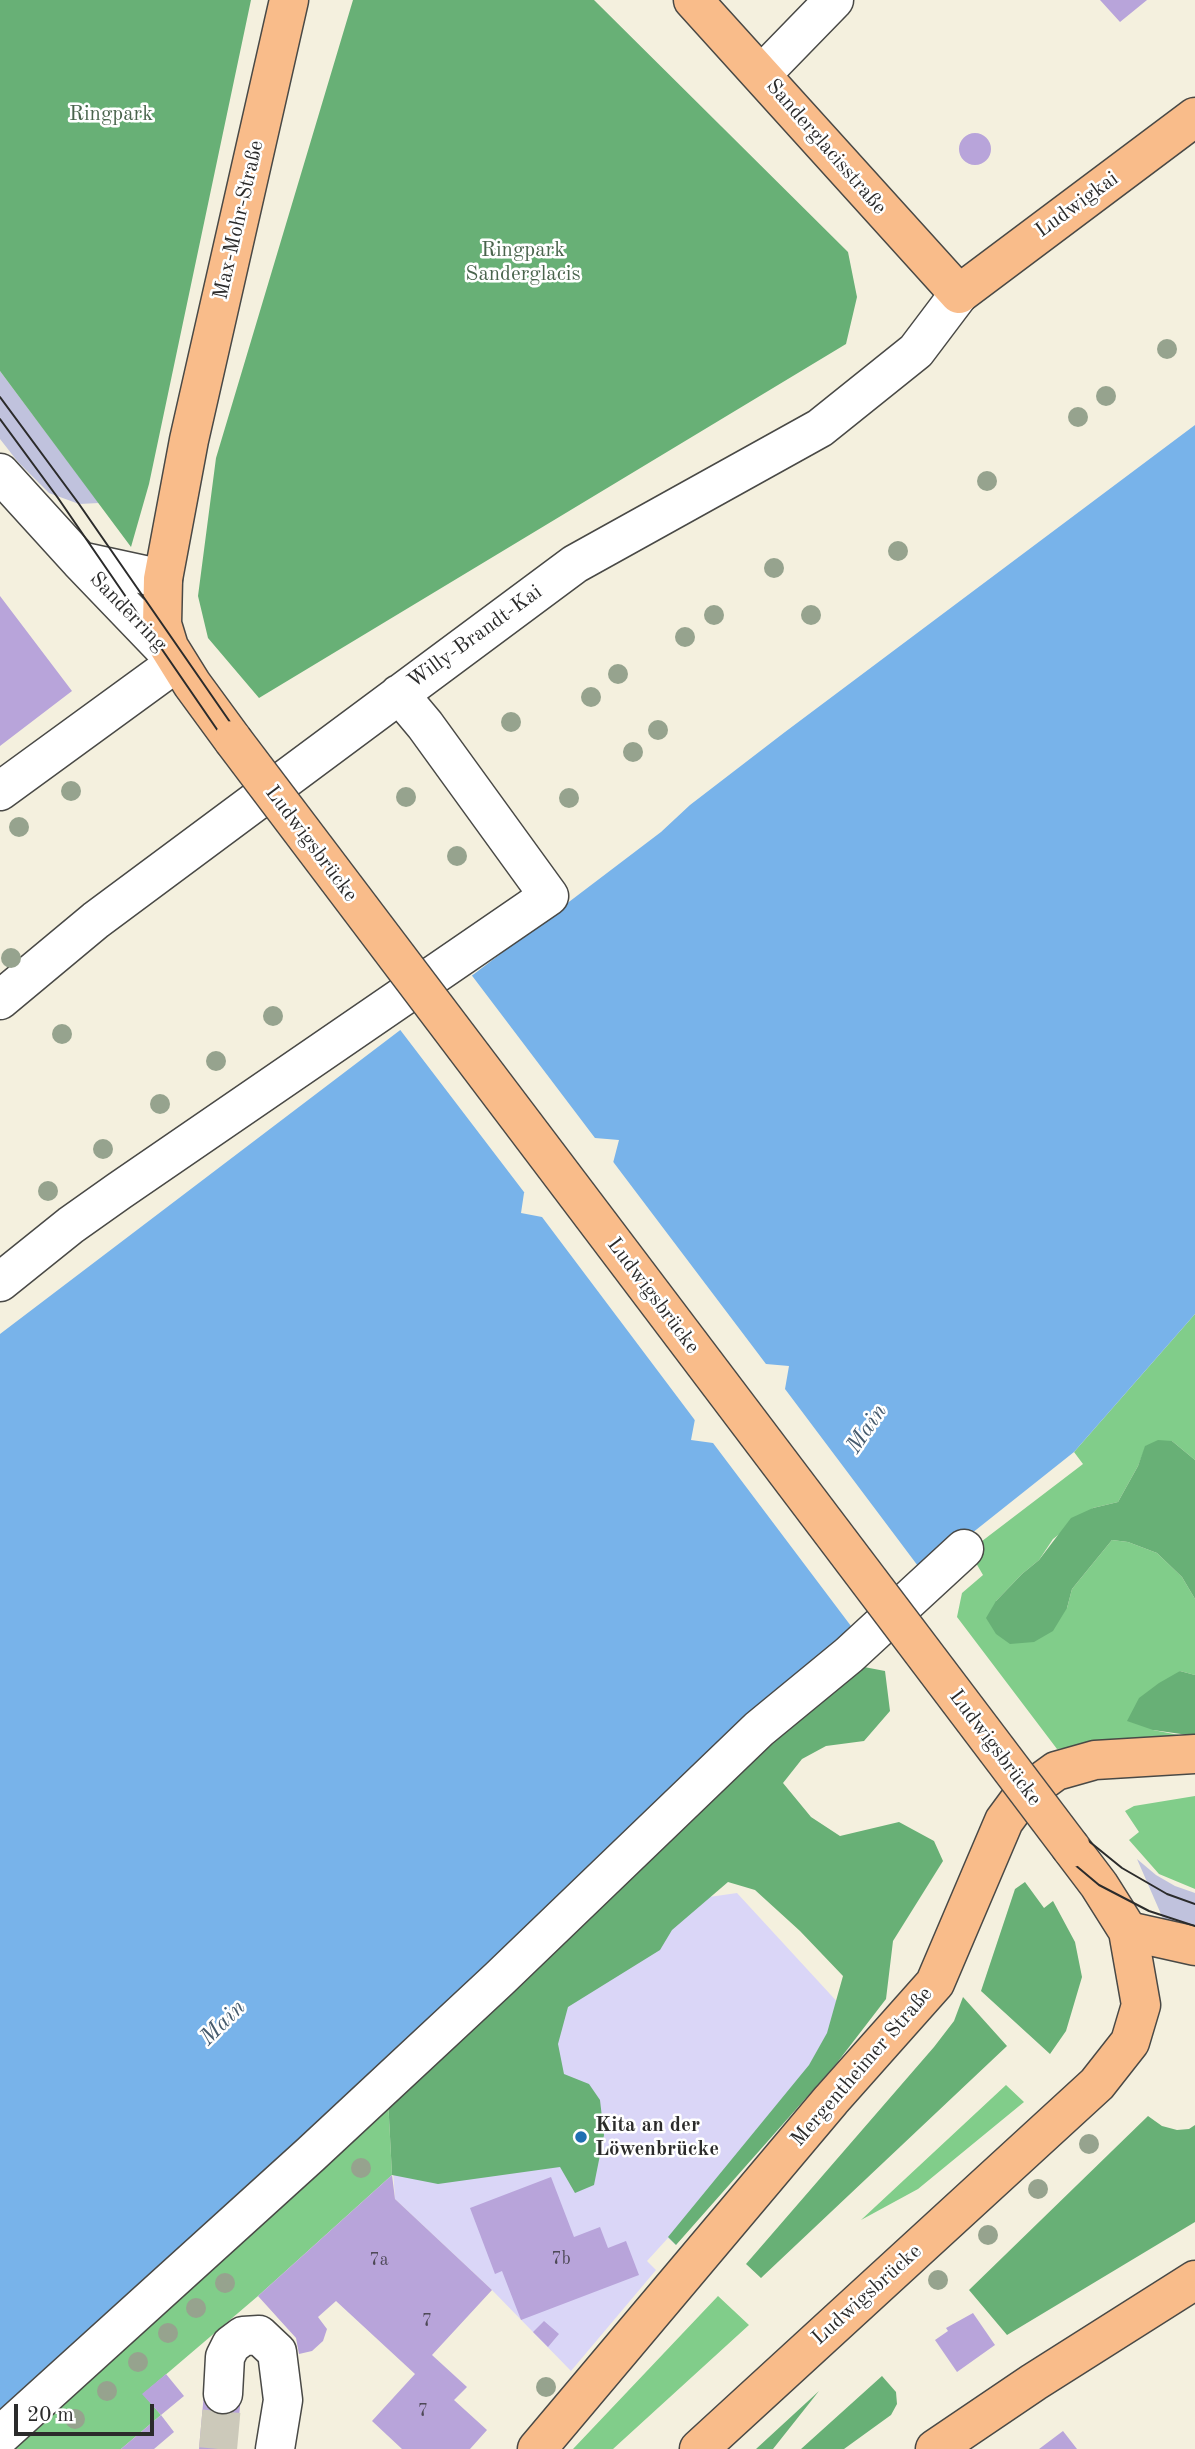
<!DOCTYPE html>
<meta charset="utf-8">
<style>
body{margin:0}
#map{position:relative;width:1195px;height:2449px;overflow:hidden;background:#f4f0de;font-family:"Old Standard TT",serif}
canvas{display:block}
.scale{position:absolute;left:14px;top:2404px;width:140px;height:32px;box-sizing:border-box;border:4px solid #2b2b2b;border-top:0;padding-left:9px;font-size:21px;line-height:24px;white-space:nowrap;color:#2b2b2b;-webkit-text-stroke:5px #fff;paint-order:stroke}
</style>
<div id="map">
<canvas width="1195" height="2449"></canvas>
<div class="scale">20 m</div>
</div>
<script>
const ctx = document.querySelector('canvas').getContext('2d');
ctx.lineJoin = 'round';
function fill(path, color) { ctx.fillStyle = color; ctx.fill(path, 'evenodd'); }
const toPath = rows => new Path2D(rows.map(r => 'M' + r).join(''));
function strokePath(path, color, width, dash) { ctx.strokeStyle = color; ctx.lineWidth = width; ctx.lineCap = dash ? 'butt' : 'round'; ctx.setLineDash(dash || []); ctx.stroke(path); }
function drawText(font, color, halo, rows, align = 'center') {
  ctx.font = font + ' "Old Standard TT",serif'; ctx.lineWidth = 5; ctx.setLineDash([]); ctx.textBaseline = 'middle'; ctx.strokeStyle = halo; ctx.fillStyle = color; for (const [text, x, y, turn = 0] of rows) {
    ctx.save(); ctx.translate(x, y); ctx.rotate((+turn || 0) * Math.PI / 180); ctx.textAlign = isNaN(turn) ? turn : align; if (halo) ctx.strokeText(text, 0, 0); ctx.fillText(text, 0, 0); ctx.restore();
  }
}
const built = toPath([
 [737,1893,853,2019,676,2245,668,2238,647,2261,656,2270,571,2371,492,2290,395,2199,388,2098,591,1914]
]);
const industrial = toPath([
 [0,371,99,503,79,504,49,493,18,462,0,439],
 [1137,1859,1156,1875,1175,1886,1195,1893,1195,1935,1164,1921]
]);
const green = toPath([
 [1195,1314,1195,1460,1172,1441,1146,1446,1138,1466,1118,1502,1093,1508,1053,1539,1039,1560,1022,1574,996,1601,1067,1608,1072,1589,1112,1540,1128,1542,1157,1553,1182,1577,1195,1599,1195,1675,1180,1671,1153,1730,1184,1736,1057,1749,957,1617,962,1593,983,1575,969,1551,1083,1464,1074,1452],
 [1195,1796,1195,1889,1159,1874,1129,1840,1139,1832,1125,1811,1134,1806],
 [1006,2085,1024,2102,918,2189,861,2220],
 [388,2098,392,2175,258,2296,143,2394,161,2415,121,2449,1,2449],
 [718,2296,749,2325,613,2449,573,2449]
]);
const forest = toPath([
 [0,0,251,0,149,484,131,547,0,371],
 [353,0,594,0,848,252,857,297,846,344,259,698,208,638,198,596,216,458],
 [1158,1440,1172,1441,1195,1460,1195,1599,1182,1577,1157,1553,1128,1542,1112,1540,1072,1589,1067,1608,1053,1631,1034,1642,1010,1644,996,1634,986,1618,996,1601,1022,1574,1039,1560,1071,1518,1093,1508,1118,1502,1138,1466,1145,1446],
 [864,1667,885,1671,890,1711,864,1741,826,1746,802,1759,783,1783,811,1817,840,1836,899,1822,934,1841,943,1861,893,1941,886,1999,836,2064,676,2245,668,2237,809,2065,827,2033,843,1976,800,1931,755,1890,728,1882,672,1930,660,1950,568,2007,558,2044,564,2074,589,2084,600,2100,604,2135,594,2185,575,2193,560,2167,438,2184,392,2175,388,2098,847,1668],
 [1180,1671,1195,1675,1195,1736,1153,1730,1127,1721,1139,1698,1159,1683],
 [1025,1882,1044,1908,1053,1901,1075,1942,1082,1977,1066,2031,1050,2054,981,1991,1015,1889],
 [963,1997,1007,2046,761,2278,746,2264,934,2047,954,2021],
 [1148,2116,1162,2126,1177,2130,1189,2129,1195,2125,1195,2222,1007,2335,969,2290],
 [882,2376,896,2392,897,2404,891,2415,844,2449,801,2449],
 [819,2391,773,2449,756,2449]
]);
const water = toPath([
 [1195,425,1195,1314,1074,1452,962,1541,0,2418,0,1334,661,832,690,805,785,732],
 [595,1138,619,1140,613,1163,542,1217,521,1213,524,1193],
 [766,1364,789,1366,785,1389,713,1443,691,1440,695,1419]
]);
const pier = toPath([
 [470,973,598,1142,527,1196,398,1027],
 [611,1159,769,1368,697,1423,539,1213],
 [782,1385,927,1578,860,1638,710,1439]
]);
const building = toPath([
 [1100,0,1147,0,1120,22],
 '959 149a16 16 0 1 1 32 0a16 16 0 1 1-32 0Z',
 [0,596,72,691,0,746],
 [392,2175,395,2199,492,2290,432,2355,467,2387,454,2400,487,2430,470,2449,402,2449,372,2421,415,2374,336,2301,318,2317,327,2329,323,2341,312,2351,299,2354,296,2338,258,2296],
 [551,2177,574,2237,600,2227,608,2248,626,2241,639,2275,521,2320,502,2271,495,2274,470,2208],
 [973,2313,995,2345,957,2372,935,2340,948,2331,946,2328],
 [544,2321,559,2334,548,2347,533,2332],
 [166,2374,184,2396,161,2415,142,2394],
 [204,2393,241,2396,236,2449,199,2449],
 [161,2415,174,2432,154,2449,121,2449],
 [1063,2431,1077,2449,1039,2449]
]);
const minorTunnel = toPath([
 [218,2449,223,2394]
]);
const minor = toPath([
 [762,74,834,0],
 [0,473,80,561,177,662,0,791],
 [80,561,163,579],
 [0,1000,96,920,575,564,820,428,916,351,959,294],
 [0,1282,71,1225,119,1191,549,896,425,725,399,694],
 [223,2394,225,2357,231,2345,243,2336,259,2335,277,2352,283,2400,275,2449],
 [0,2436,310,2155,499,1979,759,1729,849,1655,964,1549]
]);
const major = toPath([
 [693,0,959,294,1195,117],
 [233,740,192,684,169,647,162,624,163,579,189,440,289,0],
 [1128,1931,1195,1946],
 [537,2449,831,2100,935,1983,1004,1821,1018,1802,1034,1787,1056,1771,1095,1760,1195,1754],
 [699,2449,1097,2084,1130,2042,1141,2005,1128,1931,1099,1885,1071,1848],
 [935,2449,1034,2382,1195,2280]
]);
const tram = toPath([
 [0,397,79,504,239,735,1055,1806,1085,1838,1122,1868,1167,1894,1195,1904],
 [0,419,58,498,227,744,1035,1823,1062,1854,1099,1885,1149,1911,1195,1926]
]);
const majorBridge = toPath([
 [233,740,1071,1848]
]);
const trees = [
 [1167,349],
 [1106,396],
 [1078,417],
 [987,481],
 [898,551],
 [774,568],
 [714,615],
 [811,615],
 [685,637],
 [618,674],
 [591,697],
 [511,722],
 [658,730],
 [633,752],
 [71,791],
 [406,797],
 [569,798],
 [19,827],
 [457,856],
 [11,958],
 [273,1016],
 [62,1034],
 [216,1061],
 [160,1104],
 [103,1149],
 [48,1191],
 [1089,2144],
 [361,2168],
 [1038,2189],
 [988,2235],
 [938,2280],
 [225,2283],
 [196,2308],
 [168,2333],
 [138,2362],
 [546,2387],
 [107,2391],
 [75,2419]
];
const markers = [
 [581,2137,7,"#1f6fb2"]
];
const numberNames = [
 ["7b",561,2259],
 ["7a",379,2260],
 ["7",427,2321],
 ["7",423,2411]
];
const parkNames = [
 ["Ringpark",111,114],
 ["Ringpark",523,250],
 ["Sanderglacis",523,274]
];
const streetNames = [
 ["Sanderglacisstraße",826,147,49],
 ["Ludwigkai",1077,205,-36],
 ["Max-Mohr-Straße",239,220,-77],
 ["Sanderring",128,612,46],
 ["Willy-Brandt-Kai",475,637,-36],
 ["Ludwigsbrücke",311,844,53],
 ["Ludwigsbrücke",653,1296,53],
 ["Ludwigsbrücke",995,1748,53],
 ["Mergentheimer Straße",862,2067,-49],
 ["Ludwigsbrücke",867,2295,-42]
];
const poiNames = [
 ["Kita an der",595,2125],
 ["Löwenbrücke",595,2149]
];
const waterNames = [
 ["Main",867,1429,-56],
 ["Main",223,2023,-45]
];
fill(built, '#dad6f7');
fill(industrial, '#c0c2dd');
fill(green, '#81cd8a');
fill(forest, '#68b076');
fill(water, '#78b3ea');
fill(pier, '#f4f0de');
fill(building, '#b8a4da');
strokePath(minorTunnel, '#ccc9ba', 38, [38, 19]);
strokePath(minor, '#494946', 41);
strokePath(major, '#494946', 41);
strokePath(minor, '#fff', 38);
strokePath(major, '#f9bc8a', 38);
strokePath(tram, '#2b2b2b', 2);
strokePath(majorBridge, '#494946', 41, []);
strokePath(majorBridge, '#f9bc8a', 38);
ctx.fillStyle = '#96a38e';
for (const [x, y] of trees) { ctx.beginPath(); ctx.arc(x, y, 10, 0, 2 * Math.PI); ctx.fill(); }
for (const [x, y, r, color] of markers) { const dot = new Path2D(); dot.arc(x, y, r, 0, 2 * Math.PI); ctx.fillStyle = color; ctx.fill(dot); strokePath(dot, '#fff', 2.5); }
drawText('18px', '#4e4957', null, numberNames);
drawText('21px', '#49644c', '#fff', parkNames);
drawText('21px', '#2b2b2b', '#fff', streetNames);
drawText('bold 21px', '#2b2b2b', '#fff', poiNames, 'left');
drawText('italic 23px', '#465b6e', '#fff', waterNames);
</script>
